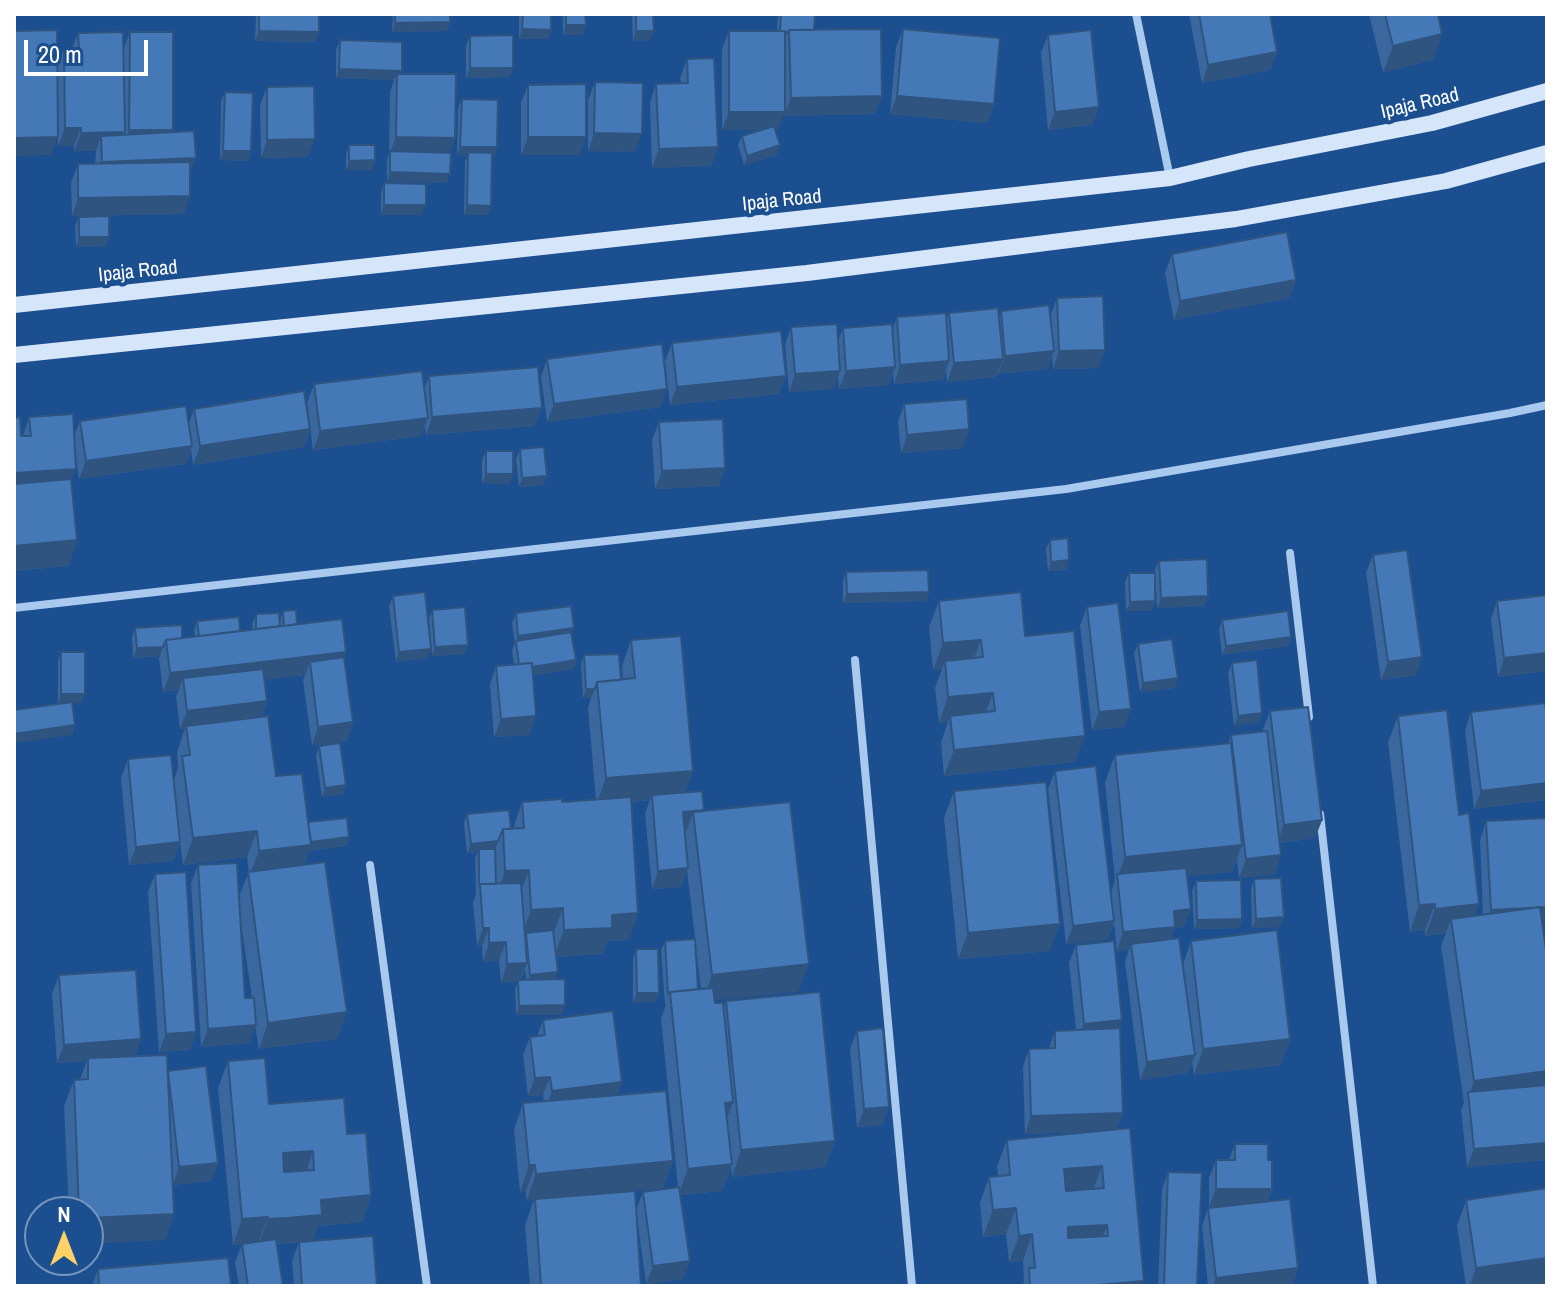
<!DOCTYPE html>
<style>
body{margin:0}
#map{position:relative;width:1561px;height:1300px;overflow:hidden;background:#1b4f8f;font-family:"Archivo Narrow",sans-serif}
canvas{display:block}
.frame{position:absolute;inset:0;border:16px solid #fff;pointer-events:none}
.north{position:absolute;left:24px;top:1196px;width:80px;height:80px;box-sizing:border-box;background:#1b4f8f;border:2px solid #7695bc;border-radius:50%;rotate:0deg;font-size:22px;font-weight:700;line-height:32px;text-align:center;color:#fff}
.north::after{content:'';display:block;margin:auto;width:28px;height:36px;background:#ffd166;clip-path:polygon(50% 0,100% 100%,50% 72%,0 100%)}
.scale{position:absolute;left:24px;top:40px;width:124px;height:36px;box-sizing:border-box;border:4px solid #fff;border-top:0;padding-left:10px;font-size:24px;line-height:28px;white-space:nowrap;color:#fff;-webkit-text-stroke:6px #1b4f8f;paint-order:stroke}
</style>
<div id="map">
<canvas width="1561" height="1300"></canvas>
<div class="frame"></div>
<div class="north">N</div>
<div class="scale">20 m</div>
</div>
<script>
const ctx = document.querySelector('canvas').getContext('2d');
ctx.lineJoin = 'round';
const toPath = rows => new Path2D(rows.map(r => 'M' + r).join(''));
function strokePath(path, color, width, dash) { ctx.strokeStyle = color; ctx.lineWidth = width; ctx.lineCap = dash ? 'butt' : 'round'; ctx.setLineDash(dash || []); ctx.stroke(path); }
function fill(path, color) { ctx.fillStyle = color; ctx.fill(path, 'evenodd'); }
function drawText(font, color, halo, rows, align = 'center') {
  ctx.font = font + ' "Archivo Narrow",sans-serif'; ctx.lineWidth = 8; ctx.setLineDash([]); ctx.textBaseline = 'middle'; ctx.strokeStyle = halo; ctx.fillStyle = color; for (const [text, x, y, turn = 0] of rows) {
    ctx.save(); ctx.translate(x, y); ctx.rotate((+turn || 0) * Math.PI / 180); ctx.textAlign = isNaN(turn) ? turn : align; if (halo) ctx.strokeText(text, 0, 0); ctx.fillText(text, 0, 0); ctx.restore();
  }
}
const minor = toPath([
 [1136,14,1170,178],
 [1290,553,1309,717],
 [14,608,1066,489,1510,413,1547,405],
 [855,660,912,1286],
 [1320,814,1373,1286],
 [370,865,427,1286]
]);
const secondary = toPath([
 [14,305,1170,178,1249,159,1432,123,1547,91],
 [14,355,807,273,1236,219,1446,181,1547,153]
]);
const wall = toPath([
 [256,14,319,14,316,42,255,41],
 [393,14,450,14,450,22,447,31,392,32],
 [519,14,551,14,548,39,519,39],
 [563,14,585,14,586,25,582,35,563,35],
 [632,14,653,14,650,40,633,41],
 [778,14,815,14,814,30,875,114,784,116,784,113,778,130,775,130,777,155,744,165,738,145,742,136,761,130,722,130,722,49,729,31,777,31],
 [1189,14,1270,14,1277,52,1270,70,1202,83],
 [1369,14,1438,14,1433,60,1383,72],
 [903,29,994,104,987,123,890,114,896,47],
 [130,32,173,130,172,132,190,174,184,214,72,216,71,183,78,164,95,164,96,151,74,151,74,146,58,146,58,128,51,155,57,66,64,48,72,48,78,33,123,50],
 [1048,35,1099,107,1092,125,1048,130,1041,53],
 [470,36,510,77,466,78,466,45],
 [340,40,402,71,401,74,450,153,447,183,387,181,387,160,389,153,390,92,394,80,336,78,336,50],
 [687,59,718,147,711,166,652,168,650,102,656,84,681,83,680,78],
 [595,82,635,152,588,151,588,100],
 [528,85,580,155,521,155,521,103],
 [267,87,308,157,261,158,260,105],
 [225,92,251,151,248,161,220,160,221,101],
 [462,99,497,147,494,157,492,157,488,215,464,215,465,161,467,156,457,156,458,108],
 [349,145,375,160,372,170,346,170,346,155],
 [384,183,422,215,381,215,381,193],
 [79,217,109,237,105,246,76,247,75,226],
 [1172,254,1296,280,1289,298,1174,320,1165,273],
 [1057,298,1098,368,1053,369,1052,356,1047,369,998,374,998,372,996,377,947,382,946,371,943,380,894,384,893,372,888,385,839,389,838,376,834,389,789,392,785,345,791,327,838,341,843,328,892,331,897,317,946,319,949,313,999,316,1001,311,1050,316],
 [672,343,786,376,779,394,670,405,665,361],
 [547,359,661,407,547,422,541,377],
 [429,376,535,426,426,435,425,427,421,436,313,450,307,403,314,384,424,389],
 [904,404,963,448,901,453,898,422],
 [194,409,310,429,304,447,193,465,191,450,186,464,79,479,75,449,71,481,77,540,68,566,14,571,14,418,21,436,23,436,29,417,74,436,80,421,189,423],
 [659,422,719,486,655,489,652,440],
 [520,449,547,476,543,485,519,487,516,459],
 [486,451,513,474,509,484,482,483,482,460],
 [1050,540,1069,560,1066,570,1048,571,1046,549],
 [1373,555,1416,675,1381,680,1366,573],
 [1159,561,1205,606,1157,608,1155,570],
 [846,572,929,592,926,601,843,603,843,581],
 [1129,573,1155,601,1151,611,1126,611,1125,582],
 [1547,595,1547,671,1498,677,1491,619,1497,601],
 [393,596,428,658,396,662,389,606],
 [939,601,1025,636,1075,762,944,776,941,742,948,722,939,723,935,688,942,669,933,670,929,627],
 [1087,607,1124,727,1092,730,1080,625],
 [432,610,468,645,464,654,432,656,429,619],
 [283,611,297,624,346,652,344,657,353,722,347,741,312,745,303,680,305,675,265,679,267,701,262,717,276,776,308,822,349,837,346,846,309,851,304,865,337,1039,259,1049,255,1026,249,1043,201,1047,191,883,198,865,239,896,249,872,247,857,183,865,179,835,180,842,173,861,129,865,121,778,128,759,174,780,178,767,177,752,185,728,180,729,176,696,179,690,163,692,159,658,160,656,133,658,132,637,135,628,182,638,195,637,194,630,197,621,240,631,253,630,252,624,256,614,280,620],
 [240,916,252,998,245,998],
 [516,613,574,628,572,635,576,660,573,669,533,675,530,735,494,737,490,684,496,666,514,664,512,650,515,643,512,623],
 [1222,620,1291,637,1288,646,1222,655,1219,630],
 [631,640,693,771,685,792,704,810,799,991,714,1000,715,1003,723,1008,726,1001,835,1141,825,1167,732,1177,731,1167,722,1191,680,1195,690,1261,683,1279,646,1284,636,1210,641,1286,530,1286,525,1225,534,1200,526,1201,526,1191,520,1192,514,1130,523,1103,544,1102,543,1095,528,1096,523,1055,530,1037,537,1036,543,1020,622,1082,617,1095,673,1161,663,1188,588,1195,636,1210,643,1192,678,1187,661,1019,666,1004,665,1004,661,950,665,941,698,989,701,989,687,870,681,887,652,889,645,813,650,800,631,802,629,940,607,941,603,954,556,957,555,980,562,1015,516,1015,515,989,518,981,501,983,499,960,483,962,482,946,477,946,473,902,476,895,475,858,478,852,467,853,464,823,467,814,513,829,522,802,562,802,596,800,588,708,591,698,583,698,581,664,584,655,621,680,623,679,622,666],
 [525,969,526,980,521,980],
 [1138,644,1175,688,1140,692,1134,653],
 [61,652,81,703,72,703,75,725,72,735,63,703,58,703,58,662],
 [1232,663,1262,713,1259,722,1234,726,1228,673],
 [1270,711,1322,820,1315,838,1280,843,1275,874,1239,878,1237,859,1232,872,1187,876,1184,927,1174,929,1171,939,1183,964,1191,941,1290,1039,1281,1065,1194,1075,1192,1062,1188,1073,1140,1080,1125,962,1129,949,1117,951,1114,923,1108,939,1066,944,1048,789,1055,771,1111,892,1115,880,1105,782,1115,755,1228,743,1231,735,1263,732,1263,729],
 [1471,712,1547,719,1547,800,1474,809,1465,730],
 [1398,716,1459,815,1479,904,1474,916,1483,915,1480,840,1486,821,1542,925,1547,957,1547,1160,1467,1167,1461,1110,1464,1103,1441,946,1446,933,1425,936,1425,930,1410,932,1388,742],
 [319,746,346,785,343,794,322,797,316,755],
 [954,791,1050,951,958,959,944,818],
 [155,874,196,1032,190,1050,159,1052,148,892],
 [1254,879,1284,917,1280,927,1252,928,1251,888],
 [1196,881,1242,919,1239,928,1194,929,1192,891],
 [1076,945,1119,1029,1117,1129,1142,1286,1022,1286,1024,1281,1023,1261,1009,1262,1006,1234,983,1237,980,1203,989,1177,998,1176,997,1166,1007,1140,1087,1132,1025,1134,1023,1067,1029,1049,1049,1048,1055,1031,1076,1030,1069,963],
 [636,949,659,993,655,1002,633,1002,633,959],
 [59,975,135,1056,168,1071,218,1163,211,1181,173,1185,174,1214,165,1240,88,1212,69,1212,64,1106,74,1080,80,1079,87,1061,57,1063,52,994],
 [857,1031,889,1107,882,1125,857,1127,850,1049],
 [228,1061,269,1104,347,1134,371,1195,362,1222,318,1226,312,1241,277,1244,283,1286,239,1286,235,1262,242,1244,233,1245,218,1088],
 [1235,1144,1268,1160,1272,1189,1268,1201,1298,1268,1292,1286,1208,1286,1202,1226,1208,1208,1216,1207,1209,1207,1209,1178,1216,1160,1229,1160],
 [1168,1172,1197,1286,1158,1286,1162,1190],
 [1466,1200,1525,1286,1466,1286,1457,1226],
 [299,1242,377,1286,294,1286,292,1261],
 [98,1269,99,1286,92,1286]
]);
const shadedWall = toPath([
 [450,22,447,31,392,32,395,23],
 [566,25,586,25,582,35,563,35],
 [522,29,551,30,548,39,519,39],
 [259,31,319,32,316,42,255,41],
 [636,31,654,31,650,40,633,41],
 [1442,34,1433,60,1383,72,1393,46],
 [1277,52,1270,70,1202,83,1208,65],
 [470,68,513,68,510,77,466,78],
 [339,69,402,71,398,80,397,74,394,80,336,78],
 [882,96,875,114,784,116,791,98],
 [897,96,994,104,987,123,890,114],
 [1099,107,1092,125,1048,130,1055,112],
 [729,112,785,112,778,130,722,130],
 [65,128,81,128,74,146,58,146],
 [129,130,173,130,166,148,122,148],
 [125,132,118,151,101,136,96,151,74,151,81,133],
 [594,133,642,134,635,152,588,151],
 [58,137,51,155,14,156,14,138],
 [396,137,455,138,449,156,389,155],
 [528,137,586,137,580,155,521,155],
 [315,139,308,157,261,158,267,140],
 [780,145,777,155,744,165,747,156],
 [460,147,497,147,494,157,468,156,468,152,467,156,457,156],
 [718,147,711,166,652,168,659,149],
 [223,151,251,151,248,161,220,160],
 [196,158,189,176,95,180,102,162],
 [375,160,372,170,346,170,349,161],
 [390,172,450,174,447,183,387,181],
 [190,196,184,214,72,216,78,198],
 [384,205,426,205,422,215,381,215],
 [467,205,491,206,488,215,464,215],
 [79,237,109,237,105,246,76,247],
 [1296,280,1289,298,1174,320,1180,301],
 [1105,350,1098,368,1053,369,1059,351],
 [1054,351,1047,369,998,374,1005,356],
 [1003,359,996,377,947,382,954,363],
 [949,361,943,380,894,384,900,365],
 [895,367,888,385,839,389,846,371],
 [840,371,834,389,789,392,795,374],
 [786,376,779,394,670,405,677,387],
 [667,389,661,407,547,422,554,404],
 [542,408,535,426,426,435,432,417],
 [428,418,421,436,313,450,320,431],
 [310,429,304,447,193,465,200,446],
 [969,429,963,448,901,453,907,435],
 [192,446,186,464,79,479,86,461],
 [725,468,719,486,655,489,662,471],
 [76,469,69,487,14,491,14,473],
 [486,474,513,474,509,484,482,483],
 [547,476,543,485,519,487,522,478],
 [77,540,68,566,14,571,14,546],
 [1069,560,1066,570,1048,571,1051,562],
 [929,592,926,601,843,603,847,594],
 [1208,596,1205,606,1157,608,1161,598],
 [1155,601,1151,611,1126,611,1130,602],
 [574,628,571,638,516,643,518,636],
 [1291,637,1288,646,1222,655,1226,646],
 [981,640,971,666,945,661,942,669,933,670,943,643],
 [468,645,464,654,432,656,435,647],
 [163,647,160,656,133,658,137,648],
 [431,649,428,658,396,662,399,652],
 [346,652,339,671,310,662,305,675,184,689,183,678,179,690,163,692,170,673],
 [1547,653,1547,671,1498,677,1504,658],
 [1422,657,1416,675,1381,680,1388,662],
 [576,660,573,669,516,678,520,669],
 [1178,678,1175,688,1140,692,1143,683],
 [586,689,595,689,591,698,583,698],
 [993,693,983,719,950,716,948,722,939,723,948,697],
 [61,694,85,694,81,703,58,703],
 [267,701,261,720,186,726,185,728,180,729,187,711],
 [1131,709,1124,727,1092,730,1099,712],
 [1262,713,1259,722,1234,726,1238,716],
 [536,716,530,735,494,737,501,719],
 [353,722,347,741,312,745,318,727],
 [75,725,72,735,14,743,14,734],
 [1085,736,1075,762,944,776,954,750],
 [693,771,683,797,652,795,650,800,596,805,606,778],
 [1547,783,1547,800,1474,809,1481,791],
 [346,785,343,794,322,797,325,788],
 [704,810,693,812,687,830,676,831,683,812],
 [1322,820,1315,838,1277,843,1284,825],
 [257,831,247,857,183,865,193,838],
 [349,837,346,846,309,851,302,871,249,877,259,851,308,842],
 [498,841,495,850,479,849,478,852,467,853,471,844],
 [180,842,173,861,129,865,136,847],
 [1242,845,1232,872,1118,884,1117,878,1125,857],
 [1281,855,1275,874,1239,878,1246,859],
 [688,868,681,887,652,889,658,871],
 [529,870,519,896,496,897,505,871],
 [1435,904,1425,930,1410,932,1419,905],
 [1479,904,1469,930,1451,919,1446,933,1425,936,1435,909],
 [1547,907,1547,925,1484,928,1491,910],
 [563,908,553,934,521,936,531,910],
 [1191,909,1184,927,1174,929,1168,945,1131,944,1130,949,1117,951,1123,932,1174,911],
 [638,913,629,940,607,941,603,954,554,957,564,930,612,915],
 [1284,917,1280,927,1252,928,1256,919],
 [1242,919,1239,928,1194,929,1197,920],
 [1114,921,1108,939,1066,944,1073,926],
 [1060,924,1050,951,958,959,968,933],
 [483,928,489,928,482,946,477,946],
 [506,942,499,960,483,962,489,943],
 [527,963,520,981,501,983,507,964],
 [809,964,799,991,702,1002,712,975],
 [558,972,554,981,526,985,530,975],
 [637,993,659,993,655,1002,633,1002],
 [565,1005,562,1015,516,1015,519,1006],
 [347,1012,337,1039,259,1049,268,1023],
 [1122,1020,1115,1039,1077,1043,1084,1024],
 [256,1025,249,1043,201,1047,208,1029],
 [196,1032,190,1050,159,1052,166,1034],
 [141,1039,135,1058,57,1063,64,1045],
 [1290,1039,1281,1065,1194,1075,1203,1049],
 [1195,1055,1188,1073,1140,1080,1147,1062],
 [1547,1071,1547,1079,1540,1096,1469,1097,1474,1081],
 [550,1077,543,1095,528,1096,535,1078],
 [622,1082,615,1101,546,1109,552,1091],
 [733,1102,723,1128,725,1103],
 [889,1107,882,1125,857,1127,864,1109],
 [1123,1113,1116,1131,1025,1134,1031,1116],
 [835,1141,825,1167,732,1177,741,1150],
 [1547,1143,1547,1160,1467,1167,1474,1149],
 [313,1151,304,1178,274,1179,283,1153],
 [673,1161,663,1188,526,1201,536,1174],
 [218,1163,211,1181,173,1185,179,1167],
 [732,1164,722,1191,678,1195,688,1169],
 [529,1165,535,1165,526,1191,520,1192],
 [1102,1166,1092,1193,1055,1195,1064,1169],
 [1216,1189,1272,1189,1266,1207,1209,1207],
 [371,1195,362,1222,318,1226,312,1241,258,1245,268,1219,321,1200],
 [1016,1208,1006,1234,983,1237,993,1210],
 [174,1214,165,1240,88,1244,88,1218],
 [268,1217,258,1243,233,1245,242,1219],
 [1107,1225,1098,1251,1058,1253,1068,1227],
 [1032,1234,1023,1261,1009,1262,1019,1236],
 [1547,1258,1547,1283,1525,1286,1470,1286,1476,1268],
 [690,1261,683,1279,646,1284,653,1266],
 [1298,1268,1292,1286,1213,1286,1216,1278],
 [1144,1281,1142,1286,1085,1286]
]);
const building = toPath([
 [259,14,319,14,319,32,259,31,259,14],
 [395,14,450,14,450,22,395,23,395,14],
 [523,14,551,14,551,30,522,29,523,14],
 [566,14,585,14,586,25,566,25,566,14],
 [636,14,653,14,654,31,636,31,636,14],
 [781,14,815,14,814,30,789,30,788,33,785,32,785,31,780,31,781,14],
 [1199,14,1270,14,1277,52,1208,65,1199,14],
 [1385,14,1438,14,1442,34,1393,46,1385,14],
 [881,29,882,96,791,98,789,30,881,29],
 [903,29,1000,38,994,104,897,96,903,29],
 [57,30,58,137,14,138,14,31,57,30],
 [1091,30,1099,107,1055,112,1048,35,1091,30],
 [729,31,785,31,785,112,729,112,729,31],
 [123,32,125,132,81,133,81,128,65,128,64,48,79,48,78,33,123,32],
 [130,32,173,32,173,130,129,130,130,32],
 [513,35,513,68,470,68,470,36,513,35],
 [340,40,402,42,402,71,339,69,340,40],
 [714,58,718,147,659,149,656,84,688,83,687,59,714,58],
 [397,74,456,74,455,138,396,137,397,74],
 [595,82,643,83,642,134,594,133,595,82],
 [586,84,586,137,528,137,528,85,586,84],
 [314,86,315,139,267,140,267,87,314,86],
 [225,92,253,93,251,151,223,151,225,92],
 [462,99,498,100,497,147,460,147,462,99],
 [774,126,780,145,747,156,742,136,774,126],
 [194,131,196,158,102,162,101,136,194,131],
 [349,145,375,145,375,160,349,161,349,145],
 [390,151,451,153,450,174,390,172,390,151],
 [468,152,492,153,491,206,467,205,468,152],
 [190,162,190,196,78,198,78,164,190,162],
 [384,183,426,184,426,205,384,205,384,183],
 [109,216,109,237,79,237,79,217,109,216],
 [1287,232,1296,280,1180,301,1172,254,1287,232],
 [1103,296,1105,350,1059,351,1057,298,1103,296],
 [1049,305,1054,351,1005,356,1001,311,1049,305],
 [998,308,1003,359,954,363,949,313,998,308],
 [946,313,949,361,900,365,897,317,946,313],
 [837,324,840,371,795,374,791,327,837,324],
 [892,324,895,367,846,371,843,328,892,324],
 [781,331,786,376,677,387,672,343,781,331],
 [662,344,667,389,554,404,547,359,662,344],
 [538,367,542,408,432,417,429,376,538,367],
 [422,371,428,418,320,431,314,384,422,371],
 [304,391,310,429,200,446,194,409,304,391],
 [967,399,969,429,907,435,904,404,967,399],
 [186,406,192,446,86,461,80,421,186,406],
 [73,414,76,469,14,473,14,418,20,417,21,436,31,436,29,417,73,414],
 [723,419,725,468,662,471,659,422,723,419],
 [544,447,547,476,522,478,520,449,544,447],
 [486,451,513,451,513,474,486,474,486,451],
 [71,479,77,540,14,546,14,484,71,479],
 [1068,538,1069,560,1051,562,1050,540,1068,538],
 [1407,550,1422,657,1388,662,1373,555,1407,550],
 [1207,559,1208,596,1161,598,1159,561,1207,559],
 [928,570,929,592,847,594,846,572,928,570],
 [1129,573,1155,573,1155,601,1130,602,1129,573],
 [425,592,431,649,399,652,393,596,425,592],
 [1021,592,1025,636,1074,631,1085,736,954,750,950,716,995,711,993,693,948,697,945,661,983,657,981,640,943,643,939,601,1021,592],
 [1547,595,1547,653,1504,658,1497,601,1547,595],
 [1118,603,1131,709,1099,712,1087,607,1118,603],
 [571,606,574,628,518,636,516,613,571,606],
 [465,607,468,645,435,647,432,610,465,607],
 [296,610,297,624,284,626,283,611,296,610],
 [1288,611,1291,637,1226,646,1222,620,1288,611],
 [279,613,280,626,256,629,256,614,279,613],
 [239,617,240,631,199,636,197,621,239,617],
 [342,619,346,652,170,673,166,640,342,619],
 [182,625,182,638,166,640,163,647,137,648,135,628,182,625],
 [571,632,576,660,532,667,532,663,519,664,516,641,571,632],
 [681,636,693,771,606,778,597,682,635,678,631,640,681,636],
 [1172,639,1178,678,1143,683,1138,644,1172,639],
 [61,652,85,652,85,694,61,694,61,652],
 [619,654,621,680,597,682,595,689,586,689,584,655,619,654],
 [344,657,353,722,318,727,310,662,344,657],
 [1257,660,1262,713,1238,716,1232,663,1257,660],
 [532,663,536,716,501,719,496,666,532,663],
 [263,669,267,701,187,711,183,678,263,669],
 [72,702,75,725,14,734,14,710,72,702],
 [1545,703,1547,719,1547,783,1481,791,1471,712,1545,703],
 [1308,707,1322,820,1284,825,1270,711,1308,707],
 [1447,710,1459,815,1469,813,1479,904,1435,909,1435,904,1419,905,1398,716,1447,710],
 [268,716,276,776,302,774,311,845,259,851,257,831,193,838,182,756,190,755,186,726,268,716],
 [1267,731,1281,855,1246,859,1231,735,1267,731],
 [340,743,346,785,325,788,319,746,340,743],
 [1231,743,1242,845,1125,857,1115,755,1231,743],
 [171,755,180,842,136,847,128,759,171,755],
 [1096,766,1114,921,1073,926,1055,771,1096,766],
 [1046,782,1060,924,968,933,954,791,1046,782],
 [702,791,704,810,683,812,688,868,658,871,652,795,702,791],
 [631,797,638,913,612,915,612,928,564,930,563,908,531,910,529,870,505,871,503,829,524,828,522,802,562,799,562,802,631,797],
 [790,802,809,964,712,975,693,812,790,802],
 [509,810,511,829,503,829,498,841,471,844,467,814,509,810],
 [347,818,349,837,311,842,308,822,347,818],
 [1547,818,1547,907,1491,910,1486,821,1547,818],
 [479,849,495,849,496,884,480,884,479,886,479,849],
 [325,862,347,1012,268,1023,248,872,325,862],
 [237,863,245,998,254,998,256,1025,208,1029,198,865,237,863],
 [1186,868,1191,909,1174,911,1175,927,1123,932,1117,874,1186,868],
 [186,872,196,1032,166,1034,155,874,186,872],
 [1281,878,1284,917,1256,919,1254,879,1281,878],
 [1241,880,1242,919,1197,920,1196,881,1241,880],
 [521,883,527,963,507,964,506,942,489,943,489,928,483,928,480,884,521,883],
 [1540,907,1547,957,1547,1071,1474,1081,1451,919,1540,907],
 [553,930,558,972,530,975,526,933,553,930],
 [1277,930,1290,1039,1203,1049,1191,941,1277,930],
 [1179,938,1195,1055,1147,1062,1131,944,1179,938],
 [695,939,698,989,670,992,670,994,668,994,665,941,695,939],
 [1114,941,1122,1020,1084,1024,1076,945,1114,941],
 [636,949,658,949,659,993,637,993,636,949],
 [136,970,141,1039,64,1045,59,975,136,970],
 [565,979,565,1005,519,1006,518,980,565,979],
 [713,988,715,1003,723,1003,733,1102,725,1103,732,1164,688,1169,670,992,713,988],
 [820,992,835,1141,741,1150,726,1001,820,992],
 [613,1011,622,1082,552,1091,550,1077,535,1078,530,1037,545,1035,543,1020,613,1011],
 [883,1028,889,1107,864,1109,857,1031,883,1028],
 [1120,1028,1123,1113,1031,1116,1029,1049,1055,1048,1055,1031,1120,1028],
 [167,1055,174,1214,88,1218,88,1212,79,1212,74,1080,88,1079,88,1058,167,1055],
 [265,1058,269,1104,344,1098,347,1134,366,1133,371,1195,321,1200,322,1215,287,1218,268,1219,268,1217,242,1219,228,1061,265,1058],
 [313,1151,314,1170,284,1172,283,1153,313,1151],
 [206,1066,218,1163,179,1167,168,1071,206,1066],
 [1547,1085,1547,1143,1474,1149,1468,1092,1547,1085],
 [666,1091,673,1161,536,1174,535,1165,529,1165,523,1103,666,1091],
 [1130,1128,1144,1281,1085,1286,1030,1286,1029,1268,1035,1268,1032,1234,1019,1236,1016,1208,993,1210,989,1177,1010,1175,1007,1140,1130,1128],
 [1102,1166,1104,1188,1066,1191,1064,1169,1102,1166],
 [1107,1225,1108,1236,1068,1238,1068,1227,1107,1225],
 [1235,1144,1268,1144,1268,1160,1272,1160,1272,1189,1216,1189,1216,1160,1235,1160,1235,1144],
 [1168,1172,1202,1173,1197,1286,1164,1285,1168,1172],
 [679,1187,690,1261,653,1266,643,1192,679,1187],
 [1547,1188,1547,1258,1476,1268,1466,1200,1547,1188],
 [635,1191,641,1286,541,1286,535,1199,635,1191],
 [1290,1199,1298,1268,1216,1278,1208,1208,1290,1199],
 [373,1236,377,1286,302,1286,299,1242,373,1236],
 [276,1239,283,1286,248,1286,242,1244,276,1239],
 [228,1258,231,1286,99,1286,98,1269,228,1258]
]);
const streetNames = [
 ["Ipaja Road",1420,104,-13],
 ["Ipaja Road",782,201,-6],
 ["Ipaja Road",138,272,-6]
];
strokePath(minor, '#a9c9ee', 8);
strokePath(secondary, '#d6e6fa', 16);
fill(wall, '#3a679d');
fill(shadedWall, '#305480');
fill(building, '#4478b7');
strokePath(building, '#305480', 2);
drawText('20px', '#fff', '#1b4f8f', streetNames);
</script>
